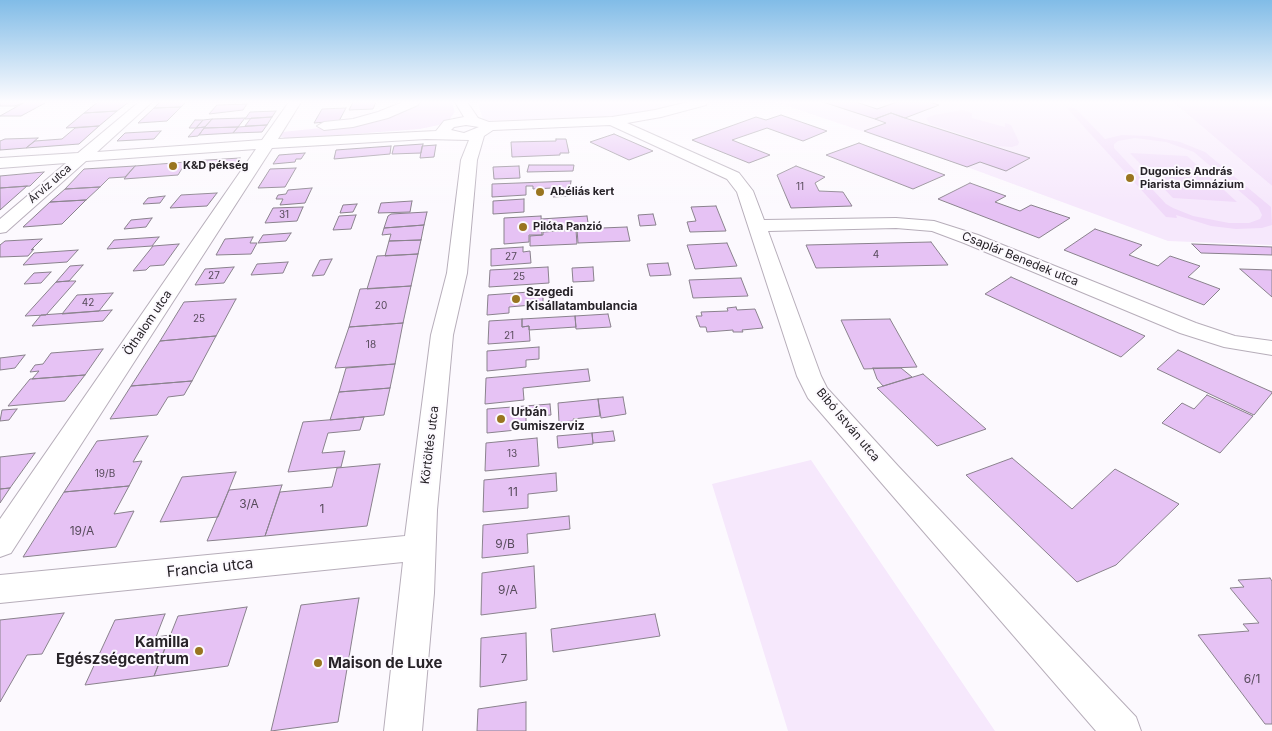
<!DOCTYPE html>
<meta charset="utf-8">
<style>
body{margin:0}
canvas{display:block;background:#fcf9fe}
</style>
<canvas width="1272" height="731"></canvas>
<script>
const ctx = document.querySelector('canvas').getContext('2d');
ctx.lineJoin = 'round';
function fill(path, color) { ctx.fillStyle = color; ctx.fill(path, 'evenodd'); }
const toPath = rows => new Path2D(rows.map(r => 'M' + r).join(''));
function strokePath(path, color, width, dash) { ctx.strokeStyle = color; ctx.lineWidth = width; ctx.lineCap = dash ? 'butt' : 'round'; ctx.setLineDash(dash || []); ctx.stroke(path); }
function drawText(font, color, halo, rows, align = 'center') {
  ctx.font = font + ' Inter,sans-serif'; ctx.lineWidth = 4; ctx.setLineDash([]); ctx.textBaseline = 'middle'; ctx.strokeStyle = halo; ctx.fillStyle = color; for (const [text, x, y, turn = 0] of rows) {
    ctx.save(); ctx.translate(x, y); ctx.rotate((+turn || 0) * Math.PI / 180); ctx.textAlign = isNaN(turn) ? turn : align; if (halo) ctx.strokeText(text, 0, 0); ctx.fillText(text, 0, 0); ctx.restore();
  }
}
const built = toPath([
 [477,102,686,102,634,115,510,123,496,123,483,119],
 [776,102,1173,102,1272,186,1272,245,1168,241,967,167],
 [811,460,995,731,788,731,712,484]
]);
const green = toPath([
 [421,102,452,102,455,112,449,120,439,125,420,129,287,139,277,135,282,132,340,126,404,110],
 [1173,102,1272,102,1272,186],
 [1066,107,1075,108,1105,139,1122,135,1149,136,1180,142,1205,152,1271,207,1272,225,1262,228,1236,229,1211,226,1176,215,1177,218,1166,217],
 [1135,138,1166,142,1194,152,1258,207,1262,215,1260,219,1249,223,1229,223,1193,216,1173,208,1166,204,1114,148,1114,144,1118,141],
 [963,110,972,113,972,118,1005,127,1005,123,1011,125,1019,142,1018,145,1012,147,997,146,930,124,926,118,934,115],
 [1130,153,1187,156,1237,202,1173,198]
]);
const building = toPath([
 [0,102,25,102,15,106,0,106,0,102],
 [25,102,47,102,21,116,0,116,25,102],
 [98,102,129,102,117,111,84,113,98,102],
 [160,102,186,102,181,107,154,108,160,102],
 [353,102,376,102,373,109,349,110,353,102],
 [823,102,856,102,877,109,897,102,929,102,939,105,905,118,891,113,875,119,823,102],
 [247,104,243,110,209,114,217,105,247,104],
 [181,107,167,121,138,123,154,108,181,107],
 [346,108,339,121,314,123,322,109,346,108],
 [117,111,99,126,66,128,84,113,117,111],
 [276,111,272,117,245,119,250,112,276,111],
 [891,113,905,118,1030,158,1006,171,980,162,967,167,864,131,886,123,875,119,891,113],
 [781,115,827,131,803,141,767,128,732,140,770,155,749,163,692,140,756,117,766,120,781,115],
 [272,117,267,125,245,126,251,118,272,117],
 [245,118,238,127,204,128,212,119,245,118],
 [212,119,205,127,196,128,203,120,212,119],
 [195,120,203,120,196,128,189,128,195,120],
 [267,125,262,132,233,133,238,127,267,125],
 [99,126,79,144,26,148,35,141,62,139,75,128,99,126],
 [205,127,198,136,188,137,196,128,205,127],
 [238,127,233,133,199,135,204,128,238,127],
 [161,131,154,139,117,141,125,133,161,131],
 [614,134,653,151,629,160,590,142,614,134],
 [38,138,26,148,0,150,0,141,5,139,38,138],
 [556,139,566,139,569,153,560,153,560,155,512,157,511,142,556,141,556,139],
 [859,143,945,175,913,189,826,155,859,143],
 [423,144,421,153,392,154,394,146,423,144],
 [436,145,434,157,420,158,422,146,436,145],
 [391,146,390,154,334,159,336,150,391,146],
 [305,153,301,159,296,159,295,162,273,164,279,155,305,153],
 [240,158,236,165,186,168,191,161,240,158],
 [186,162,178,175,124,179,135,166,186,162],
 [529,165,574,165,573,171,527,172,529,165],
 [135,166,125,177,109,178,100,187,65,189,84,169,135,166],
 [519,166,520,178,494,179,493,167,519,166],
 [796,166,825,177,815,183,819,191,843,192,852,206,791,208,777,175,796,166],
 [296,168,285,187,258,188,270,169,296,168],
 [44,172,30,186,0,188,0,176,44,172],
 [571,181,569,196,553,197,552,188,533,189,533,186,526,186,526,195,492,197,492,184,571,181],
 [970,183,1006,196,995,202,1020,211,1031,205,1070,218,1039,238,938,199,970,183],
 [27,186,0,210,0,188,27,186],
 [100,187,86,200,50,202,65,189,100,187],
 [312,188,305,203,280,205,283,199,276,199,278,195,286,194,288,190,312,188],
 [217,193,207,206,170,208,181,195,217,193],
 [165,196,160,203,143,204,148,198,165,196],
 [524,199,524,212,493,214,493,201,524,199],
 [86,200,62,224,23,227,50,202,86,200],
 [412,201,410,212,378,213,381,203,412,201],
 [357,204,353,212,340,213,343,205,357,204],
 [716,206,726,231,690,232,687,222,696,221,691,207,716,206],
 [303,207,297,221,265,223,273,208,303,207],
 [427,212,424,225,384,228,388,216,391,214,427,212],
 [653,214,656,225,640,226,638,215,653,214],
 [356,215,351,229,333,230,339,216,356,215],
 [541,216,542,235,529,235,529,242,504,244,504,218,541,216],
 [587,216,589,229,542,231,541,219,587,216],
 [152,218,146,227,124,229,131,220,152,218],
 [424,225,421,240,389,241,391,234,382,235,384,228,424,225],
 [627,227,630,241,578,243,577,229,627,227],
 [1095,229,1142,245,1129,255,1158,266,1170,256,1200,266,1188,277,1220,289,1204,305,1064,250,1095,229],
 [576,230,577,244,530,246,530,236,543,235,543,232,576,230],
 [291,233,286,241,258,243,263,235,291,233],
 [159,237,152,246,107,249,114,240,159,237],
 [253,237,250,243,257,243,251,254,216,255,225,239,253,237],
 [42,239,31,250,34,249,28,256,0,257,0,245,5,241,42,239],
 [421,240,418,254,385,256,389,241,421,240],
 [931,242,948,265,816,268,806,245,931,242],
 [727,243,737,266,695,269,687,245,727,243],
 [179,244,164,265,150,266,146,270,133,271,153,246,179,244],
 [1192,244,1272,247,1272,255,1201,253,1192,244],
 [523,247,523,252,530,251,531,263,491,266,491,249,523,247],
 [78,250,67,262,23,265,34,253,78,250],
 [418,254,411,286,367,289,377,256,418,254],
 [332,259,324,275,312,276,320,260,332,259],
 [288,262,283,273,251,275,257,264,288,262],
 [668,263,671,275,650,276,647,264,668,263],
 [83,265,69,281,56,282,70,266,83,265],
 [234,267,224,283,195,285,205,269,234,267],
 [548,267,549,283,489,287,490,270,548,267],
 [593,267,594,281,573,282,572,268,593,267],
 [1240,269,1272,270,1272,297,1240,269],
 [51,272,41,283,24,284,34,273,51,272],
 [1011,277,1145,336,1121,357,985,294,1011,277],
 [741,278,748,296,693,298,689,280,741,278],
 [69,281,76,281,46,315,25,316,56,282,69,281],
 [411,286,403,323,349,327,360,289,411,286],
 [543,291,543,304,509,307,509,313,487,315,488,295,543,291],
 [113,293,99,311,62,314,77,295,113,293],
 [236,299,216,336,160,341,184,302,236,299],
 [736,307,737,310,755,309,763,328,742,330,743,332,733,332,733,330,707,332,706,327,700,327,696,316,702,316,701,312,728,311,727,308,736,307],
 [112,310,103,321,32,326,41,315,112,310],
 [608,314,611,327,576,329,575,316,608,314],
 [575,316,576,327,529,330,529,326,522,327,522,319,575,316],
 [522,319,522,327,529,326,530,341,488,344,489,321,522,319],
 [890,319,917,367,864,369,841,320,890,319],
 [403,323,395,364,335,368,349,327,403,323],
 [216,336,192,381,131,386,160,341,216,336],
 [539,347,539,359,526,360,526,367,487,371,487,351,539,347],
 [103,349,85,375,32,379,39,371,30,372,35,365,43,364,51,353,103,349],
 [1178,350,1272,392,1272,393,1254,415,1157,369,1178,350],
 [25,355,15,368,0,370,0,358,25,355],
 [395,364,390,388,339,392,346,368,395,364],
 [873,368,901,368,912,377,883,386,877,379,873,368],
 [588,369,590,381,523,388,524,400,485,404,486,378,588,369],
 [923,374,986,429,937,446,877,388,923,374],
 [85,375,65,401,8,406,30,379,85,375],
 [192,381,184,395,168,397,157,415,110,419,131,386,192,381],
 [390,388,384,415,330,420,339,392,390,388],
 [1207,395,1253,416,1220,453,1162,423,1182,403,1194,409,1207,395],
 [623,397,626,414,601,418,598,399,623,397],
 [598,399,600,416,573,419,574,421,559,422,558,403,598,399],
 [550,404,551,415,526,417,526,429,487,433,487,409,550,404],
 [17,409,9,420,0,421,2,410,17,409],
 [364,417,360,430,328,433,322,453,345,451,341,467,288,472,303,422,364,417],
 [613,431,615,441,593,443,592,433,613,431],
 [592,433,593,444,558,448,557,436,592,433],
 [148,436,133,462,142,461,129,486,64,492,97,441,148,436],
 [537,438,539,466,485,471,486,443,537,438],
 [35,453,10,488,0,489,0,457,35,453],
 [1012,458,1072,509,1115,469,1179,504,1116,565,1077,582,966,475,1012,458],
 [380,464,367,526,265,536,280,492,332,487,337,468,380,464],
 [236,472,218,517,160,522,182,477,236,472],
 [556,473,557,491,528,494,528,508,483,512,484,480,556,473],
 [282,485,265,536,207,541,229,490,282,485],
 [129,486,114,514,134,511,116,547,23,557,64,492,129,486],
 [10,488,0,503,0,489,10,488],
 [569,516,570,529,527,534,528,553,482,558,483,525,569,516],
 [534,566,536,608,481,615,482,573,534,566],
 [1270,578,1272,581,1272,724,1265,724,1198,635,1249,631,1243,624,1259,623,1230,588,1244,587,1238,580,1270,578],
 [359,598,338,722,271,731,301,605,359,598],
 [247,607,228,666,154,676,178,616,247,607],
 [64,613,42,654,27,655,0,702,0,620,64,613],
 [165,614,156,637,170,635,154,676,85,685,115,620,165,614],
 [655,614,660,636,553,652,551,629,655,614],
 [526,633,527,680,480,687,481,638,526,633],
 [526,702,526,731,477,731,478,709,526,702]
]);
const minor = toPath([
 [139,102,152,102,97,152,262,140,289,102,301,102,278,139,436,131,444,121,464,117,455,102,467,102,478,118,489,122,612,117,655,110,688,102,707,102,706,105,661,117,627,123,739,173,753,191,764,220,896,218,934,221,978,235,1196,323,1235,336,1272,341,1272,355,1224,347,1180,333,964,243,932,231,896,228,768,231,821,376,827,388,898,466,1136,717,1141,731,1096,731,808,398,797,376,737,192,727,179,610,125,493,130,484,136,477,160,467,273,453,335,437,510,434,593,422,731,384,731,403,562,0,603,0,575,405,536,431,335,447,273,461,160,469,140,426,139,272,148,11,553,0,557,0,519,256,149,86,161,6,232,0,233,0,219,66,163,0,168,0,158,78,153,139,102],
 [466,125,479,127,464,133,451,130,454,127,466,125],
 [403,102,419,102,418,105,388,118,353,127,324,130,317,126,324,122,353,119,378,112,403,102]
]);
const markers = [
 [173,166,5,"#997520"],
 [1130,178,5,"#997520"],
 [540,192,5,"#997520"],
 [523,227,5,"#997520"],
 [516,299,5,"#997520"],
 [501,419,5,"#997520"],
 [199,651,5,"#997520"],
 [318,663,5,"#997520"]
];
const numberNames = [
 ["11",800,187],
 ["31",284,215],
 ["4",876,255],
 ["27",511,257],
 ["27",214,276],
 ["25",519,277],
 ["42",88,303],
 ["20",381,306],
 ["25",199,319],
 ["21",509,336],
 ["18",371,345],
 ["13",512,454],
 ["19/B",105,474]
];
const farPoinames = [
 ["K&D pékség",183,166],
 ["Dugonics András",1140,172],
 ["Piarista Gimnázium",1140,185],
 ["Abéliás kert",550,192],
 ["Pilóta Panzió",533,227]
];
const farStreetnames = [
 ["Árvíz utca",50,184,-41]
];
const streetNames = [
 ["Csaplár Benedek utca",1020,259,22],
 ["Öthalom utca",148,323,-56],
 ["Bibó István utca",848,425,50],
 ["Körtöltés utca",430,445,-83]
];
const poiNames = [
 ["Szegedi",526,292],
 ["Kisállatambulancia",526,306],
 ["Urbán",511,412],
 ["Gumiszerviz",511,426]
];
const nearNumbernames = [
 ["11",513,492],
 ["3/A",249,504],
 ["1",322,509],
 ["19/A",82,531],
 ["9/B",505,544],
 ["9/A",508,590],
 ["7",504,659],
 ["6/1",1252,679]
];
const nearStreetnames = [
 ["Francia utca",210,568,-6]
];
const nearPoinames = [
 ["Kamilla",189,642],
 ["Egészségcentrum",189,659],
 ["Maison de Luxe",328,663,"left"]
];
fill(built, '#f6e8fc');
fill(green, '#f0d9f9');
fill(building, '#e6c2f4');
strokePath(building, '#8a828d', 1);
strokePath(minor, '#b7aeba', 2);
fill(minor, '#fff');
const sky = ctx.createLinearGradient(0, 0, 0, 204);
sky.addColorStop(0, '#81bce7');
sky.addColorStop(0.5, '#fefcff');
sky.addColorStop(1, '#fefcff00');
ctx.fillStyle = sky;
ctx.fillRect(0, 0, 1272, 204);
for (const [x, y, r, color] of markers) { const dot = new Path2D(); dot.arc(x, y, r, 0, 2 * Math.PI); ctx.fillStyle = color; ctx.fill(dot); strokePath(dot, '#fcf9fe', 2); }
drawText('10px', '#574b5b', null, numberNames);
drawText('bold 11px', '#272328', '#fcf9fe', farPoinames, 'left');
drawText('11px', '#272328', '#fcf9fe', farStreetnames);
drawText('12px', '#272328', '#fcf9fe', streetNames);
drawText('bold 12px', '#272328', '#fcf9fe', poiNames, 'left');
drawText('12px', '#574b5b', null, nearNumbernames);
drawText('15px', '#272328', '#fcf9fe', nearStreetnames);
drawText('bold 15px', '#272328', '#fcf9fe', nearPoinames, 'right');
</script>
